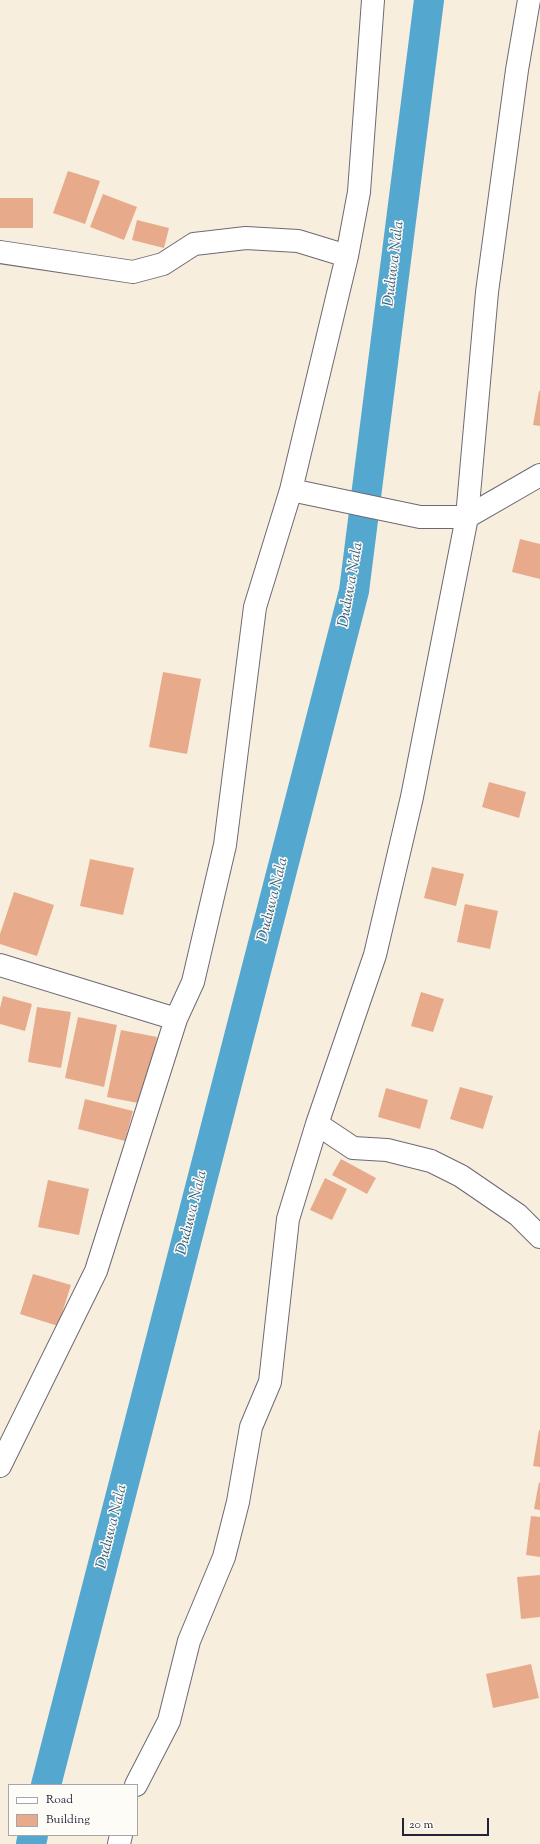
<!DOCTYPE html>
<style>
body{margin:0}
#map{position:relative;width:540px;height:1844px;overflow:hidden;background:#f8eedd;font-family:"Sorts Mill Goudy",serif}
canvas{display:block}
.legend{position:absolute;left:8px;top:1784px;width:130px;height:52px;box-sizing:border-box;background:#fdfcf7;border:1px solid #a5a5ac;margin:0;padding:5px 7px;list-style:none;font-size:12px;color:#22223b}
.legend li{display:flex;align-items:center;gap:8px;height:20px}
.legend b{width:20px;border:1px solid #a5a5ac}
.scale{position:absolute;left:402px;top:1818px;width:87px;height:18px;box-sizing:border-box;border:2px solid #22223b;border-top:0;padding-left:5px;font-size:12px;line-height:14px;white-space:nowrap;color:#22223b;-webkit-text-stroke:3px #fdfcf7;paint-order:stroke}
</style>
<div id="map">
<canvas width="540" height="1844"></canvas>
<ul class="legend">
<li><b style="height:5px;background:#fff"></b>Road</li>
<li><b style="height:11px;background:#e7ab8c"></b>Building</li>
</ul>
<div class="scale">20 m</div>
</div>
<script>
const ctx = document.querySelector('canvas').getContext('2d');
ctx.lineJoin = 'round';
const toPath = rows => new Path2D(rows.map(r => 'M' + r).join(''));
function strokePath(path, color, width, dash) { ctx.strokeStyle = color; ctx.lineWidth = width; ctx.lineCap = dash ? 'butt' : 'round'; ctx.setLineDash(dash || []); ctx.stroke(path); }
function fill(path, color) { ctx.fillStyle = color; ctx.fill(path, 'evenodd'); }
function drawText(font, color, halo, rows, align = 'center') {
  ctx.font = font + ' "Sorts Mill Goudy",serif'; ctx.lineWidth = 3; ctx.setLineDash([]); ctx.textBaseline = 'middle'; ctx.strokeStyle = halo; ctx.fillStyle = color; for (const [text, x, y, turn = 0] of rows) {
    ctx.save(); ctx.translate(x, y); ctx.rotate((+turn || 0) * Math.PI / 180); ctx.textAlign = isNaN(turn) ? turn : align; if (halo) ctx.strokeText(text, 0, 0); ctx.fillText(text, 0, 0); ctx.restore();
  }
}
const canal = toPath([
 [46,1785,354,591,429,0],
 [31,1844,33,1835]
]);
const building = toPath([
 [68,171,100,181,85,224,53,213],
 [103,194,137,207,124,240,90,227],
 [0,198,33,198,33,228,0,228],
 [137,220,169,228,164,248,132,240],
 [539,391,540,391,540,426,533,425],
 [520,539,540,544,540,579,512,572],
 [163,672,201,679,187,754,149,747],
 [489,782,526,792,519,818,482,807],
 [90,859,134,868,123,915,80,906],
 [432,867,464,874,456,906,424,898],
 [14,892,54,905,37,956,0,944,0,934],
 [465,904,498,911,490,949,457,942],
 [421,992,444,999,433,1032,411,1026],
 [3,996,32,1004,25,1031,0,1024,0,1008],
 [37,1007,71,1012,61,1068,28,1062],
 [78,1017,117,1025,104,1087,65,1078],
 [121,1030,157,1037,143,1104,107,1097],
 [460,1087,493,1096,483,1129,450,1119],
 [386,1088,428,1100,420,1129,378,1117],
 [85,1099,133,1111,125,1141,78,1129],
 [341,1159,376,1178,367,1194,332,1175],
 [325,1178,347,1189,332,1220,310,1210],
 [48,1180,89,1189,79,1235,38,1227],
 [33,1274,71,1285,58,1326,20,1314],
 [539,1430,540,1430,540,1467,533,1466],
 [539,1482,540,1483,540,1510,534,1509],
 [531,1516,540,1517,540,1557,526,1555],
 [540,1575,540,1617,521,1619,517,1577],
 [531,1664,539,1698,493,1708,486,1674]
]);
const minor = toPath([
 [0,252,133,272,163,264,194,244,246,238,298,241,347,256],
 [291,490,420,517,467,517,540,475],
 [0,965,176,1019],
 [317,1124,353,1148,387,1150,431,1161,461,1176,518,1215,540,1237],
 [0,1466,96,1271,176,1019,193,982,225,845,255,607,291,490,347,256,359,192,373,0],
 [136,1785,169,1721,189,1641,224,1557,238,1502,251,1427,270,1382,288,1219,317,1124,375,955,412,797,467,517,487,292,517,70,529,0],
 [119,1844,121,1835]
]);
const waterNames = [
 ["Duduwa Nala",395,264,-83],
 ["Duduwa Nala",352,585,-80],
 ["Duduwa Nala",274,900,-76],
 ["Duduwa Nala",193,1213,-76],
 ["Duduwa Nala",113,1527,-76]
];
strokePath(canal, '#54a7cf', 30);
fill(building, '#e7ab8c');
strokePath(minor, '#6d6974', 24);
strokePath(minor, '#fff', 22);
drawText('italic 15px', '#385e7e', '#fdfcf7', waterNames);
</script>
